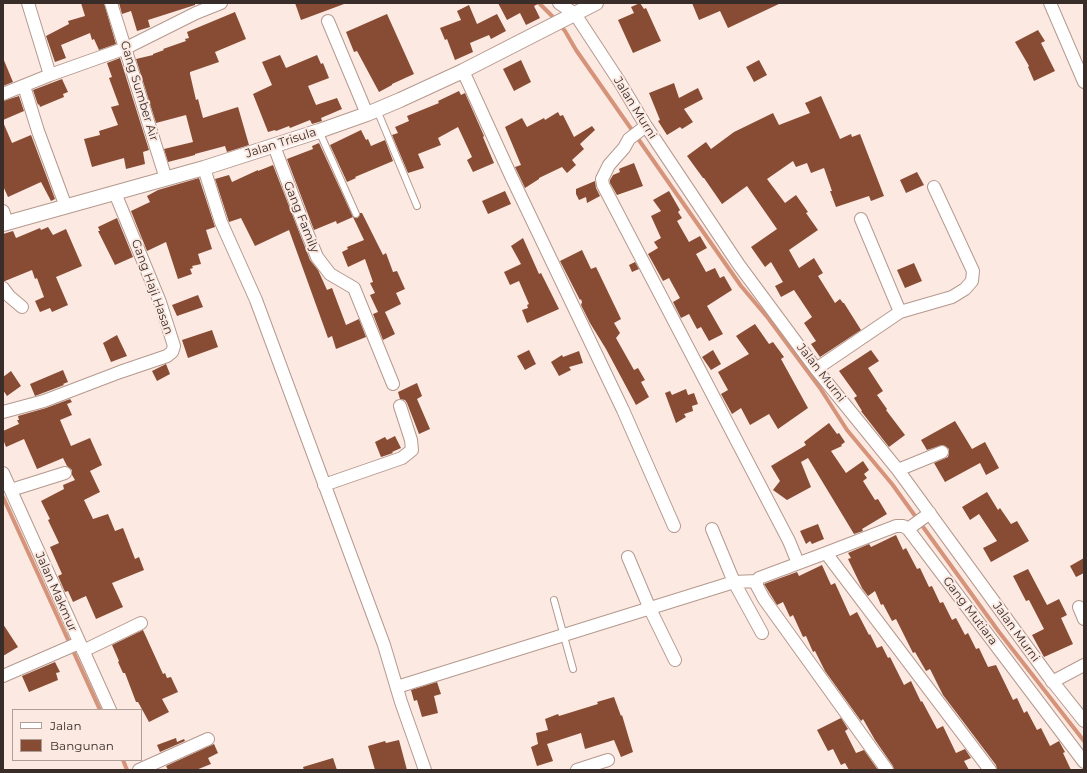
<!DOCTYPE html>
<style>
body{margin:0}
#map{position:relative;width:1087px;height:773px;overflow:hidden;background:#fbe9e2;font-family:Montserrat,sans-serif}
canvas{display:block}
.frame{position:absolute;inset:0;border:4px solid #382d28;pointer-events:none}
.legend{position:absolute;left:12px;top:709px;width:130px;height:52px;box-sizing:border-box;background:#fbe9e2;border:1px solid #ad9e98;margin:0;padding:5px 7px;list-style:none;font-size:12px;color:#382d28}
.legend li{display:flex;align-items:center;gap:8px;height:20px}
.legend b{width:20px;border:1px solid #ad9e98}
</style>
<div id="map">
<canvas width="1087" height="773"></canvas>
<div class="frame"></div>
<ul class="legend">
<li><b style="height:5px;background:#fff"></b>Jalan</li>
<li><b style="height:11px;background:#884c34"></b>Bangunan</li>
</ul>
</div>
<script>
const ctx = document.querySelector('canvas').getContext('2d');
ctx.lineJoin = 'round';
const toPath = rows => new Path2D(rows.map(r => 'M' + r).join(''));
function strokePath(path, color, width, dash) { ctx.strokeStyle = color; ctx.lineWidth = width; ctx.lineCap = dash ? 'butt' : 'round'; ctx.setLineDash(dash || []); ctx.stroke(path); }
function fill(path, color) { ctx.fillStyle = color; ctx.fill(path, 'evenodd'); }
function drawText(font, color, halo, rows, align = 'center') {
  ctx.font = font + ' Montserrat,sans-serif'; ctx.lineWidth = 4; ctx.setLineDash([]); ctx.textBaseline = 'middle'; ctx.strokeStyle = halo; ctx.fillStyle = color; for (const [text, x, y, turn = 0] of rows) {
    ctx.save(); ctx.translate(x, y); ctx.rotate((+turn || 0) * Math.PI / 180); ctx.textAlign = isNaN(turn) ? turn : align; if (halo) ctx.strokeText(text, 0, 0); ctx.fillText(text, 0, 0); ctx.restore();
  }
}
const stream = toPath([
 [539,3,556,20],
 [560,25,565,31,576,50,741,286,768,318,820,388,847,430,892,484,999,632,1084,741],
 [3,497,100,710],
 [123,760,127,770]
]);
const building = toPath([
 [81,3,104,3,116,44,99,50,94,39,92,40,90,33,61,45,66,58,55,62,46,36,69,24,68,21,85,16],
 [119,3,195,3,195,5,148,20,150,27,137,31,131,11,122,14],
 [295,3,344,3,344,4,301,20],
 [498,3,540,3,534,6,540,18,526,25,520,13,507,20],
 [640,3,644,9,646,8,661,41,633,53,618,20,634,13,631,7],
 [692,3,781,3,728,28,720,11,699,20],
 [469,5,477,24,497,14,506,31,491,39,489,35,470,43,473,52,455,60,447,39,445,40,440,28,461,20,457,11],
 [235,12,246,39,215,52,219,62,190,72,190,74,196,100,198,99,203,118,238,107,249,145,227,152,225,146,195,154,195,155,168,162,164,149,193,142,186,115,156,123,136,59,153,55,153,54,164,50,163,49,186,41,185,39,189,38,187,32],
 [387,14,414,74,392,84,392,85,379,92,357,51,354,52,346,32],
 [1038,30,1045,41,1041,43,1055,71,1034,81,1028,67,1029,66,1015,42],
 [280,55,286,68,317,55,321,64,323,63,329,78,308,86,316,105,337,98,342,109,321,118,322,121,312,124,310,120,290,128,289,126,276,131,275,130,268,132,253,94,272,85,262,62],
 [3,58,13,82,3,86],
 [120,58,149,150,143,152,145,164,126,169,124,158,92,167,84,139,100,135,99,131,118,125,111,107,119,105,109,78,112,77,107,63],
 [521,60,531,82,514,91,503,69],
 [759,60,767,75,754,82,746,67],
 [62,79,68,92,63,94,64,97,40,107,39,104,38,105,33,90],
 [674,83,679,98,698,88,703,99,684,109,693,122,682,129,680,127,667,135,658,121,660,120,649,93],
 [459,91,461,95,465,93,484,136,483,137,494,163,473,172,467,160,472,157,458,127,438,138,441,145,418,154,424,168,408,173,392,135,398,133,395,127,409,121,407,116,439,103,438,101],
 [19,96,24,111,3,120,3,101],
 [821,96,840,139,851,134,852,137,860,134,884,196,871,201,869,196,836,207,830,191,832,191,824,168,811,173,807,163,796,167,793,161,767,179,785,203,796,195,808,212,806,213,818,230,789,250,799,268,814,258,823,273,818,276,835,303,840,299,843,303,844,303,861,330,820,357,811,344,816,341,804,323,812,317,794,290,781,297,775,286,783,282,771,262,765,267,751,247,777,229,747,186,722,204,704,178,703,178,687,156,706,142,711,149,734,132,773,113,779,125,810,113,805,103],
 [558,112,560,116,563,115,574,137,592,126,595,130,580,144,584,149,572,160,576,165,567,173,562,167,539,178,539,179,525,188,515,167,521,165,505,127,522,118,527,127,544,118,545,120],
 [3,122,12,143,31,135,55,199,51,201,41,182,8,197,3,186],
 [361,130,366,140,368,139,371,146,385,140,393,161,355,177,356,178,347,182,330,145],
 [319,143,353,217,337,224,336,221,314,230,287,159,313,149,312,146],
 [634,163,643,186,617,195,610,183,610,180,613,175,620,172,619,169,621,168],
 [273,165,310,260,318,270,327,290,332,288,346,325,359,319,366,337,336,349,332,336,328,338,289,230,255,246,241,218,229,222,215,179,229,175,232,182,258,170,258,171],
 [917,172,924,185,906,193,900,180],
 [199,178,215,227,206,230,212,249,198,254,201,264,192,266,193,268,190,269,192,274,178,279,166,242,147,251,131,211,150,202,147,196,158,190],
 [595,181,596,188,600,196,587,203,586,197,579,200,576,194,576,189],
 [505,191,511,204,488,214,482,201],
 [669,191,680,210,678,212,682,218,677,221,689,242,700,236,707,248,696,254,706,272,715,268,720,278,724,276,732,290,707,306,723,334,709,341,701,327,697,329,689,314,681,318,673,302,680,298,669,278,663,281,648,254,658,248,654,242,661,238,651,216,661,211,653,200],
 [360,213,362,213,383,255,386,253,393,272,397,271,405,289,396,293,401,304,385,312,395,334,383,340,373,314,378,312,370,295,375,293,370,283,373,282,365,259,348,267,342,252,348,249,347,247,364,240,353,217,358,218],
 [117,218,133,257,115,265,98,231,100,231,98,227],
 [48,227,53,235,66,229,82,266,56,277,68,305,52,312,50,308,40,312,35,301,44,297,37,278,35,279,32,270,5,281,3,281,3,234,13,231,16,238,40,228,41,230],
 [523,238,539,274,541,273,559,309,527,323,522,310,528,308,527,305,529,304,519,281,510,285,504,272,521,264,511,246],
 [582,250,591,269,596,267,621,319,614,323,620,333,616,338,634,370,638,368,645,380,641,382,649,397,636,405,606,349,590,323,581,305,582,302,581,299,580,300,560,261],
 [635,262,639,269,632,272,629,265],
 [914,263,922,281,905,288,897,270],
 [198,295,203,307,177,316,172,305],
 [755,324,769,344,773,342,784,357,781,359,808,408,778,429,769,414,750,425,741,408,732,414,721,394,728,390,718,372,749,354,736,336],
 [212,330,218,347,188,358,182,340],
 [117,335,127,356,111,362,103,343],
 [529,350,536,364,525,370,517,356],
 [713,350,721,364,711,370,702,357],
 [871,350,879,361,868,368,883,391,877,395,887,409,886,410,905,435,889,447,861,411,862,411,854,398,857,396,839,371],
 [579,351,583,363,569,367,571,370,559,376,551,362,562,355,563,357],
 [166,364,170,374,157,381,152,371],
 [63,370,68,382,63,384,64,385,35,396,30,384],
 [11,371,21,386,7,396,3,390,3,377],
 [417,383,422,396,417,399,430,429,419,434,407,403,405,400,400,399,398,392],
 [686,389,688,395,694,393,698,404,692,406,693,411,684,414,686,417,676,423,665,393,670,391,672,395],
 [70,399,72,402,67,404,72,415,60,420,71,446,90,438,102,465,90,471,100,492,84,500,93,519,108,514,115,531,123,528,135,559,139,557,144,570,112,583,123,607,96,619,86,596,73,602,68,591,65,592,58,576,62,574,50,547,59,543,48,520,50,519,41,501,64,489,63,485,75,480,72,475,72,470,67,466,63,458,37,469,24,439,6,447,3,439,3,431,19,424,17,420,19,420,18,416,46,408],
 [955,421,972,449,985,442,999,468,986,475,980,463,945,482,934,463,948,457,949,453,949,449,943,445,927,450,921,440],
 [829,423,837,434,839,433,845,442,841,445,842,446,831,451,846,473,863,461,869,470,864,474,867,478,863,481,875,500,878,499,887,514,862,529,863,531,854,534,808,458,801,462,811,487,787,500,773,490,780,481,771,466,806,445,804,442],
 [395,436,401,448,392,452,393,453,381,457,375,442,385,437,387,440],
 [987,492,998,510,1000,508,1011,524,1017,521,1029,541,991,562,983,548,997,541,979,514,970,520,962,507],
 [818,524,824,539,812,544,810,541,806,544,800,531],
 [896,535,903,550,906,548,917,569,920,568,929,587,932,586,940,603,943,602,952,620,956,618,965,635,968,633,976,649,979,648,988,667,996,665,1013,700,1017,698,1024,713,1027,711,1037,730,1041,728,1050,746,1059,741,1060,743,1065,752,1063,753,1071,770,997,770,996,765,943,695,930,669,926,671,915,652,913,653,896,619,892,621,883,604,881,605,875,591,868,596,862,588,848,559,851,558,848,553,869,544,871,547],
 [1084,558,1084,573,1076,577,1070,566],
 [822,565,831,585,835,583,850,616,857,612,869,635,870,634,877,648,882,646,888,658,890,657,904,685,911,681,921,702,922,701,937,729,943,726,956,753,965,749,971,758,964,761,969,770,894,770,893,766,875,740,863,719,861,721,825,671,815,651,813,652,806,636,803,637,793,615,790,617,783,602,777,605,764,584,797,572,799,576],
 [1028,569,1047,605,1059,599,1067,615,1061,618,1073,644,1044,657,1032,635,1044,629,1029,600,1026,601,1013,576],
 [3,624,18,647,3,656],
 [143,630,163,674,165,673,167,678,171,677,178,692,162,699,169,712,149,722,138,702,136,702,125,673,123,673,118,662,119,661,112,645],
 [55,662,60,672,56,673,58,680,29,692,22,676],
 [437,682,441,694,434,696,438,713,422,717,417,700,414,701,411,690],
 [614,697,621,716,622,715,633,752,621,757,614,740,585,749,581,733,547,744,553,761,537,766,531,747,538,744,536,733,548,730,545,719,558,714,559,716,598,704,597,702],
 [841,718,848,729,845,731,856,753,864,750,878,770,849,770,845,763,841,765,833,749,828,751,817,730],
 [176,738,177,742,184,739,185,741,160,752,157,745],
 [399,740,407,770,375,770,368,746,385,741,386,743],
 [214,744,218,753,208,758,211,764,196,770,168,770,166,766],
 [333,758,337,770,304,770,303,767]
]);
const service = toPath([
 [377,110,417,206],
 [319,131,356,214],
 [554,600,573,669]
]);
const minor = toPath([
 [28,3,50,75],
 [111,3,166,179],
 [559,3,575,14,619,81,646,126,739,265,816,369,898,470,1049,677,1084,721],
 [1050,3,1084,82],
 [328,21,367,114],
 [463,71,511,176,623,410,674,526],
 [24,86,38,131,66,207],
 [3,94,50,75,126,48,196,13,221,3],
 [646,126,629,139,624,148,609,165,602,179,603,185,789,541,798,563],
 [274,146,302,220,317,257,330,274,354,288,393,384],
 [204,168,221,222,256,300,384,645,401,702,425,770],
 [3,211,7,223],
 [861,219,900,312],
 [3,288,9,296,22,307],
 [816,369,900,312,952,297,965,289,972,281,973,271,934,187],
 [3,412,44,401,120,372,167,356,172,352,174,346,160,302,115,193],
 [898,470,942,452],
 [3,473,110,710],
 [324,485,402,458,412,450,411,440,400,406],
 [11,490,65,473],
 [712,529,734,582,762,633],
 [908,529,930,513],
 [826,553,759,578,757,581,757,586,764,599,887,770],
 [628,557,650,609,675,660],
 [1079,607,1084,619],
 [83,651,141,623],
 [3,676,79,643],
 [1052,682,1084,665],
 [397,687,734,582,757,581],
 [139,770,208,739],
 [577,770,608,760],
 [990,770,826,553,896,526,903,526,908,529,1084,762]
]);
const tertiary = toPath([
 [3,224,204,168,319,131,367,114,400,100,463,71,596,3]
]);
const streetNames = [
 ["Gang Sumber Air",139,91,73],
 ["Jalan Murni",635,108,58],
 ["Jalan Trisula",281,143,-18],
 ["Gang Family",301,217,68],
 ["Gang Haji Hasan",152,287,70],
 ["Jalan Murni",821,373,52],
 ["Jalan Makmur",56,592,66],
 ["Gang Mutiara",970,611,53],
 ["Jalan Murni",1016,632,54]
];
strokePath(stream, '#d5937a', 4);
fill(building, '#884c34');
strokePath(service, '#b5998e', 8);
strokePath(minor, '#b5998e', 14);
strokePath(tertiary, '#b5998e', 16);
strokePath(service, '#fff', 6);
strokePath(minor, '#fff', 12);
strokePath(tertiary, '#fff', 14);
drawText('12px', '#382d28', '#fbe9e2', streetNames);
</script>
